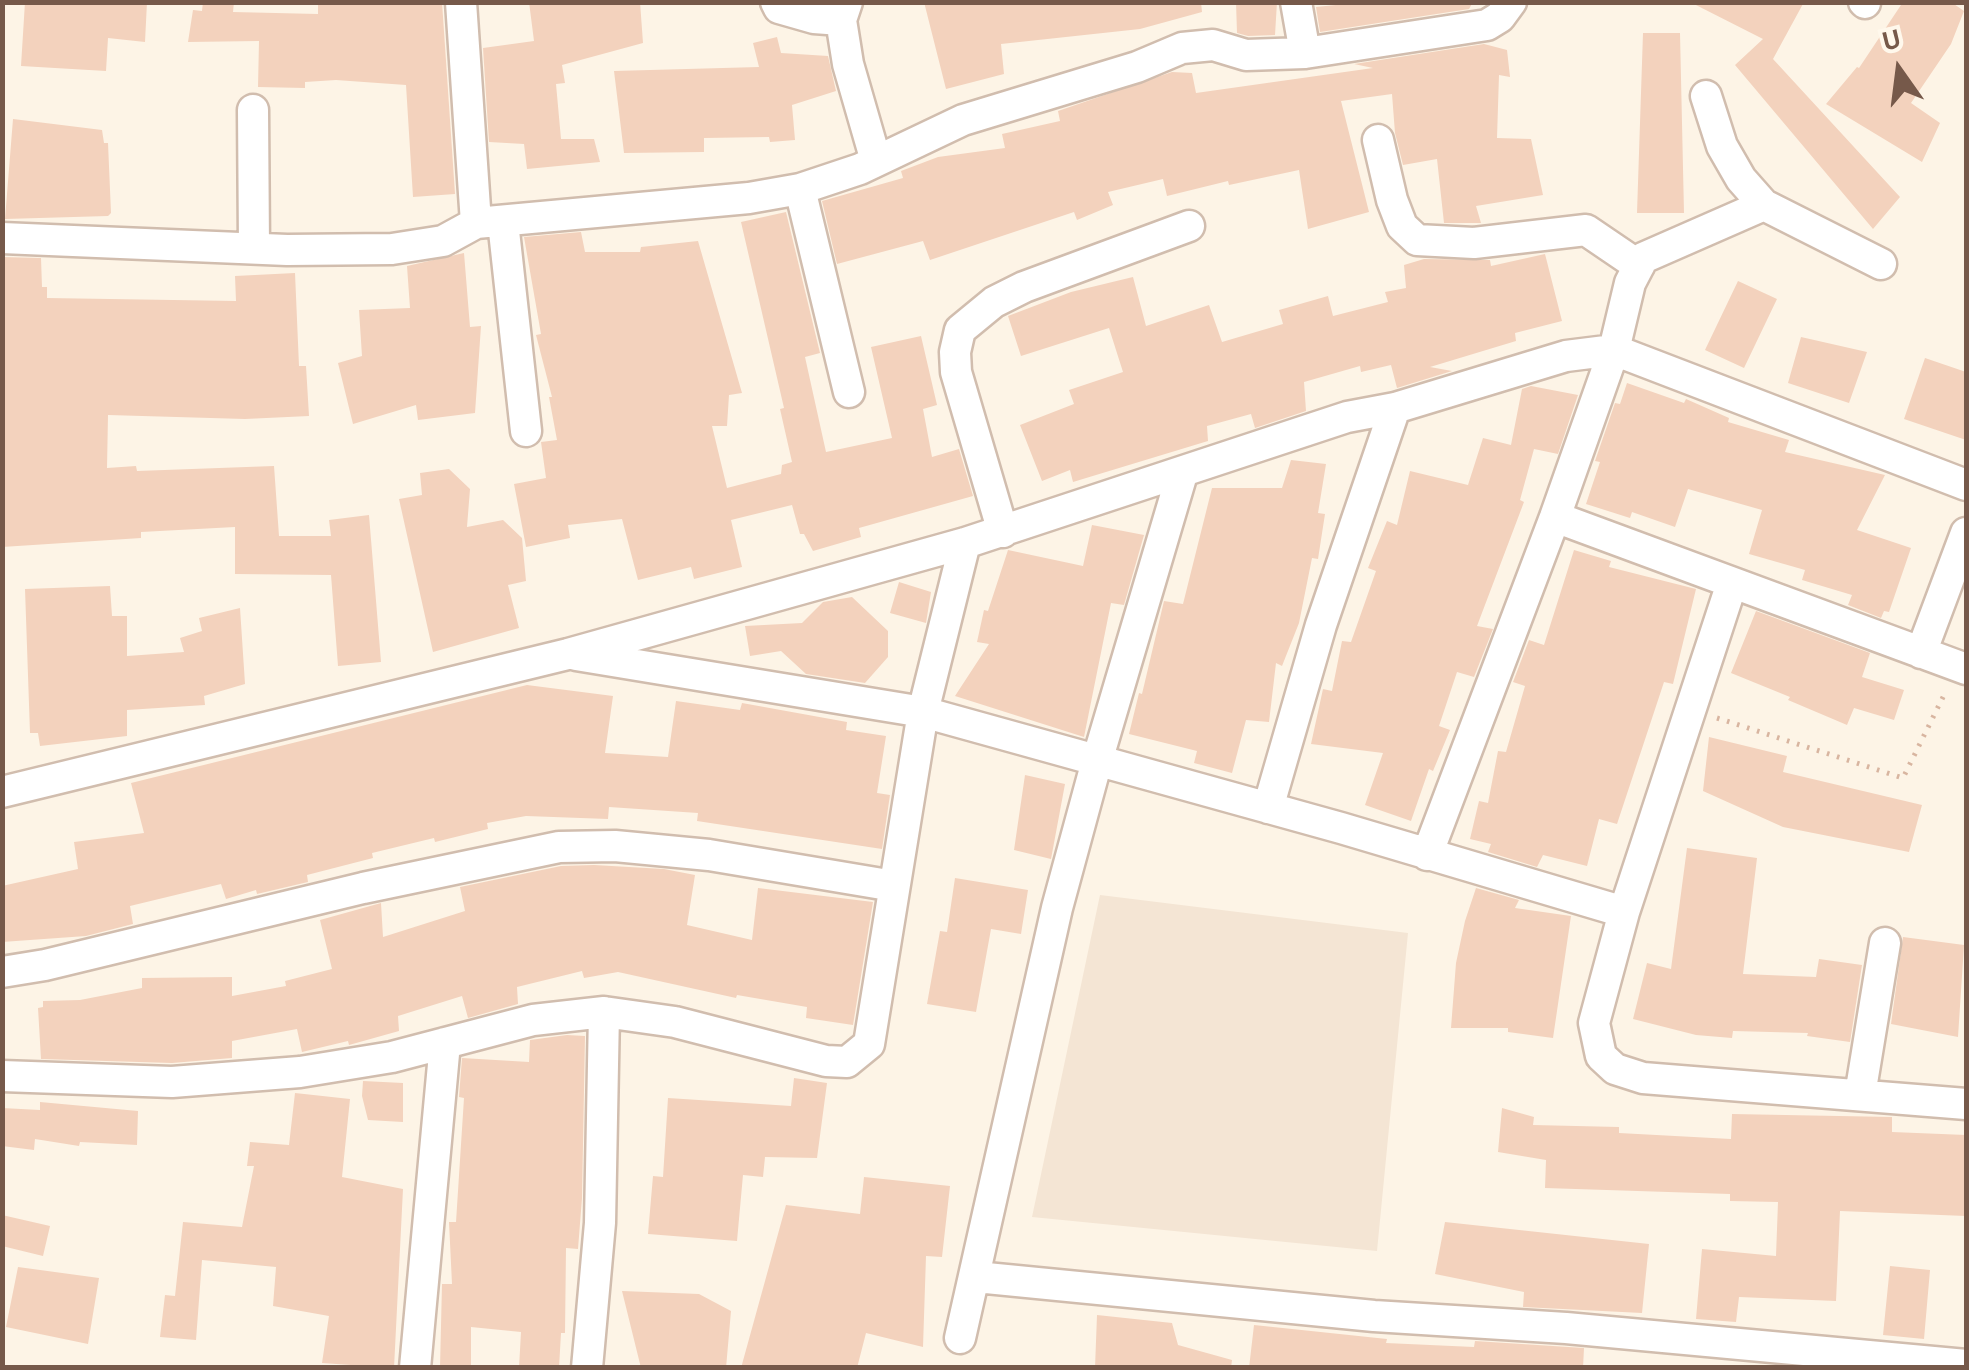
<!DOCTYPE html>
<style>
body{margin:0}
#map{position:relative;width:1969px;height:1370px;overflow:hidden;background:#fdf4e6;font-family:"Alegreya Sans",sans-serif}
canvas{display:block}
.frame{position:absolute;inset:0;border:5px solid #76594a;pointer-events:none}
.north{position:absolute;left:1849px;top:20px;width:100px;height:100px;-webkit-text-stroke:8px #fff8ec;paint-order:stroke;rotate:346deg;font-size:28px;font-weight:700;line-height:40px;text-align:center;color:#76594a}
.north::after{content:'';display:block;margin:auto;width:35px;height:45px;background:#76594a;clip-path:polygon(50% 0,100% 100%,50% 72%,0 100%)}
</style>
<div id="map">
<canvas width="1969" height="1370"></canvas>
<div class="frame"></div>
<div class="north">U</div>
</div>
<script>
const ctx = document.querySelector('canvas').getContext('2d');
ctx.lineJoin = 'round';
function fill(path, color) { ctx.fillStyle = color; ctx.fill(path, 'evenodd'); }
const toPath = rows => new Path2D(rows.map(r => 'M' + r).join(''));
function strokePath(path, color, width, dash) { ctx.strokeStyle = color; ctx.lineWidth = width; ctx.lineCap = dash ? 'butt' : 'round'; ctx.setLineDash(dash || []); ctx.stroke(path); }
const residential = toPath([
 [1100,895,1408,933,1377,1251,1032,1217]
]);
const building = toPath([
 [25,2,147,2,145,42,108,38,106,71,21,66],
 [203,2,234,2,233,12,318,14,318,2,442,2,455,194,413,197,406,85,336,80,305,82,305,88,258,87,259,41,188,42,193,10,202,11],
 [529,2,640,2,643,43,562,65,565,83,556,84,561,139,594,139,600,162,527,169,524,144,489,142,483,48,534,41],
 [924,2,1201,2,1202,12,1140,29,1001,44,1004,74,946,89],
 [1236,2,1277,2,1275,35,1248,36,1237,33],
 [1365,2,1473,2,1469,9,1320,32,1316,7],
 [1690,2,1804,2,1773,59,1900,197,1873,229,1735,65,1763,39],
 [1903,2,1951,2,1964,11,1951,44,1911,103,1940,123,1922,162,1826,104,1857,67,1859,68],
 [1643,33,1680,33,1684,213,1637,213],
 [777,37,781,53,828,56,836,91,792,105,795,140,770,142,769,137,704,138,704,152,624,153,614,71,759,67,753,43],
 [1484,44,1507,50,1510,77,1499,75,1497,138,1531,139,1543,195,1476,206,1481,223,1444,223,1437,159,1403,165,1395,133,1392,94,1341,101,1369,212,1308,229,1299,170,1229,185,1228,181,1167,196,1163,179,1108,192,1113,205,1077,220,1074,212,930,260,923,241,837,264,822,201,903,178,901,171,938,157,1005,148,1002,134,1060,121,1058,111,1172,72,1192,73,1196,93,1373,68,1354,64],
 [13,119,102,130,104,143,108,143,111,213,108,216,5,219],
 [786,212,820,353,805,357,826,452,892,438,871,347,921,336,937,405,923,409,932,457,959,449,973,496,859,528,861,537,813,551,804,534,800,534,792,505,731,520,742,567,694,579,691,567,638,580,622,519,568,525,570,538,526,547,514,484,546,478,541,442,557,440,549,397,552,397,536,335,541,334,524,237,581,232,585,252,640,252,641,247,698,241,742,393,729,395,727,426,712,426,727,488,781,474,782,465,792,462,780,409,784,408,741,222],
 [464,253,470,327,481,326,475,413,418,420,416,405,353,424,338,363,362,356,359,310,410,308,407,266],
 [1545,254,1562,321,1515,333,1516,341,1430,367,1452,371,1397,388,1391,365,1361,372,1360,366,1304,382,1306,411,1255,428,1251,414,1207,426,1208,441,1073,482,1070,470,1042,481,1020,425,1074,404,1069,390,1123,372,1109,328,1021,356,1008,316,1071,292,1133,277,1146,326,1209,305,1222,342,1283,324,1279,310,1328,296,1333,316,1388,302,1385,292,1406,288,1404,265,1424,259,1490,260,1491,266],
 [2,257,41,258,42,287,47,287,47,298,236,301,235,276,295,273,299,366,306,366,309,416,245,419,108,415,107,468,136,466,137,471,274,466,279,536,331,536,329,520,369,515,381,662,338,666,331,575,235,574,235,527,141,532,141,538,2,547],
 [1738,281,1777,299,1744,368,1705,350],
 [1801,337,1867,352,1849,403,1788,383],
 [1925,358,1966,372,1966,440,1904,419],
 [1627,383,1684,403,1686,399,1729,418,1728,422,1789,440,1785,452,1885,475,1857,530,1911,548,1889,612,1884,611,1881,618,1848,605,1852,595,1802,580,1805,570,1749,554,1762,510,1688,489,1675,527,1632,512,1630,518,1586,504,1600,462,1595,461,1615,403,1620,404],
 [1531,386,1578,395,1558,454,1534,449,1520,500,1524,502,1477,626,1493,629,1474,677,1457,672,1439,726,1450,730,1433,771,1429,769,1411,821,1365,805,1383,753,1311,744,1323,689,1332,691,1342,641,1351,642,1376,571,1368,568,1387,521,1397,525,1410,471,1468,485,1483,438,1511,445,1522,389],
 [1291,460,1326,464,1318,513,1325,514,1318,559,1312,558,1299,623,1282,666,1276,663,1269,722,1246,720,1232,773,1194,763,1197,751,1129,734,1139,693,1142,694,1164,601,1183,604,1212,488,1282,488],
 [449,469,470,489,467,527,503,520,522,538,526,581,508,585,519,628,433,652,399,499,422,495,420,473],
 [1092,525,1144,535,1124,605,1111,603,1084,737,955,696,989,644,977,642,984,610,988,611,1008,550,1083,566],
 [1574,550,1611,561,1609,567,1696,589,1673,684,1664,682,1617,824,1599,819,1587,866,1543,855,1537,867,1488,852,1491,844,1470,839,1479,801,1488,803,1498,751,1506,752,1525,686,1513,682,1529,640,1544,645],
 [899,582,931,592,926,623,890,613],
 [110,586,112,616,127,616,127,656,184,652,180,638,202,631,199,618,240,608,245,684,204,696,205,705,127,710,127,736,40,746,38,733,30,733,25,589],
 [852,597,888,631,888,657,865,683,806,674,781,651,750,656,745,626,802,623,823,602],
 [1756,611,1870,653,1862,677,1904,690,1894,720,1854,708,1847,725,1788,700,1790,697,1731,673],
 [527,685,613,696,605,753,668,757,676,701,740,710,742,703,847,722,846,730,886,736,877,793,890,795,882,849,697,821,698,813,609,807,608,819,526,816,487,823,488,829,435,842,434,838,372,853,373,858,307,875,308,882,257,894,256,890,226,899,221,884,130,906,133,924,86,936,2,942,2,886,78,869,74,842,144,833,131,783],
 [1709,737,1787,756,1783,772,1922,805,1909,852,1783,827,1703,791],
 [1025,775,1065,784,1051,859,1014,850],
 [1687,848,1757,858,1743,974,1816,977,1819,959,1862,965,1850,1042,1807,1036,1808,1033,1733,1031,1732,1038,1696,1035,1633,1019,1647,963,1671,969],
 [594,865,664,869,695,875,687,925,752,940,758,888,873,902,853,1025,806,1018,807,1007,737,995,736,998,618,972,584,978,582,971,517,987,518,1004,468,1018,462,996,398,1016,399,1031,349,1045,348,1041,302,1052,297,1029,232,1041,232,1058,172,1063,41,1059,38,1008,43,1007,43,1001,80,1000,142,988,142,978,232,977,232,996,286,986,285,981,332,969,320,920,381,903,383,937,465,911,460,887,561,866],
 [955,878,1028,890,1021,934,991,929,976,1012,927,1004,940,931,947,932],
 [1476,888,1519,900,1515,908,1571,916,1553,1038,1508,1032,1508,1028,1451,1028,1456,963,1465,921],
 [1903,937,1964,945,1958,1037,1891,1024],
 [567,1035,585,1036,582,1198,578,1249,566,1248,565,1333,561,1333,559,1368,519,1368,521,1332,471,1327,471,1368,440,1368,442,1284,452,1284,449,1222,456,1222,464,1098,459,1097,462,1058,529,1062,530,1040],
 [794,1078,827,1083,817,1158,765,1157,763,1177,743,1175,737,1241,648,1234,653,1176,663,1177,668,1098,791,1106],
 [363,1081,403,1083,403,1122,368,1120,362,1096],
 [295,1093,350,1099,342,1177,403,1189,394,1368,322,1363,329,1316,273,1306,276,1267,202,1260,196,1340,160,1337,165,1295,175,1296,183,1222,242,1227,254,1166,247,1166,250,1142,289,1145],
 [40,1102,138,1111,137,1145,80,1142,79,1146,35,1139,34,1150,2,1146,2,1108,40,1110],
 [1502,1108,1534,1117,1533,1125,1619,1127,1619,1133,1731,1139,1732,1114,1892,1117,1892,1132,1966,1135,1966,1216,1840,1211,1836,1301,1739,1297,1736,1322,1696,1319,1702,1249,1776,1256,1778,1202,1730,1201,1730,1194,1545,1188,1546,1160,1498,1152],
 [864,1177,950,1186,942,1257,926,1256,923,1347,866,1333,857,1368,741,1368,786,1205,860,1214],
 [2,1215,50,1226,43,1256,2,1246],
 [1445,1222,1649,1244,1642,1313,1523,1307,1524,1292,1435,1274],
 [1890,1266,1930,1270,1924,1339,1883,1335],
 [18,1267,99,1278,88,1344,6,1327],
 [622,1291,699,1294,731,1311,726,1368,641,1368],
 [1097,1315,1172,1323,1178,1345,1232,1360,1231,1368,1095,1368],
 [1254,1325,1387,1339,1386,1343,1474,1347,1475,1341,1584,1348,1583,1368,1249,1368]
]);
const path = toPath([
 [1717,718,1903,778,1945,693]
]);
const minor = toPath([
 [461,2,476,223],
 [776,2,779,8,814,18,841,20],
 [847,2,841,20,848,64,876,161],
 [1296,2,1305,53],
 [1864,2,1865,3],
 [1706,96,1722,146,1741,179,1764,205],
 [253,110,254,247],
 [1378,140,1392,200,1402,226,1417,240,1474,243,1586,230,1639,266],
 [800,189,849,392],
 [503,222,526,431],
 [2,238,287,250,392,249,443,241,476,223,749,198,800,189,860,169,963,120,1137,67,1182,48,1213,45,1246,55,1305,53,1487,25,1500,17,1511,2],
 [1555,517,1966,669],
 [1003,532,956,372,955,352,960,330,994,302,1024,287,1189,226],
 [1732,583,1624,912,1594,1023,1601,1056,1615,1069,1643,1078,1966,1104],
 [1921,653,1966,533],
 [576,655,923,712,1341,828,1624,912],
 [2,792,568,654,965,543,1347,417,1395,408,1566,356,1614,350,1966,485],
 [1268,808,1321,625,1395,408],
 [1427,855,1555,517,1614,350,1630,283,1643,258,1764,205,1881,264],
 [2,972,45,965,363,888,559,847,615,846,709,855,894,886],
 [2,1076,172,1082,300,1072,392,1057,533,1020,604,1012,675,1022,826,1061,847,1062,869,1044,923,712,965,543],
 [1860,1095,1885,943],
 [976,1277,1374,1316,1566,1328,1966,1365],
 [960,1338,1057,908,1097,761,1182,474],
 [415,1368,445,1043],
 [587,1368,600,1223,604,1012]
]);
fill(residential, '#f4e5d4');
fill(building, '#f3d2bd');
strokePath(minor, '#d1bdae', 35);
strokePath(path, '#d8b5a0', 5, [2.5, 8]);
strokePath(minor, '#fff', 30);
</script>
